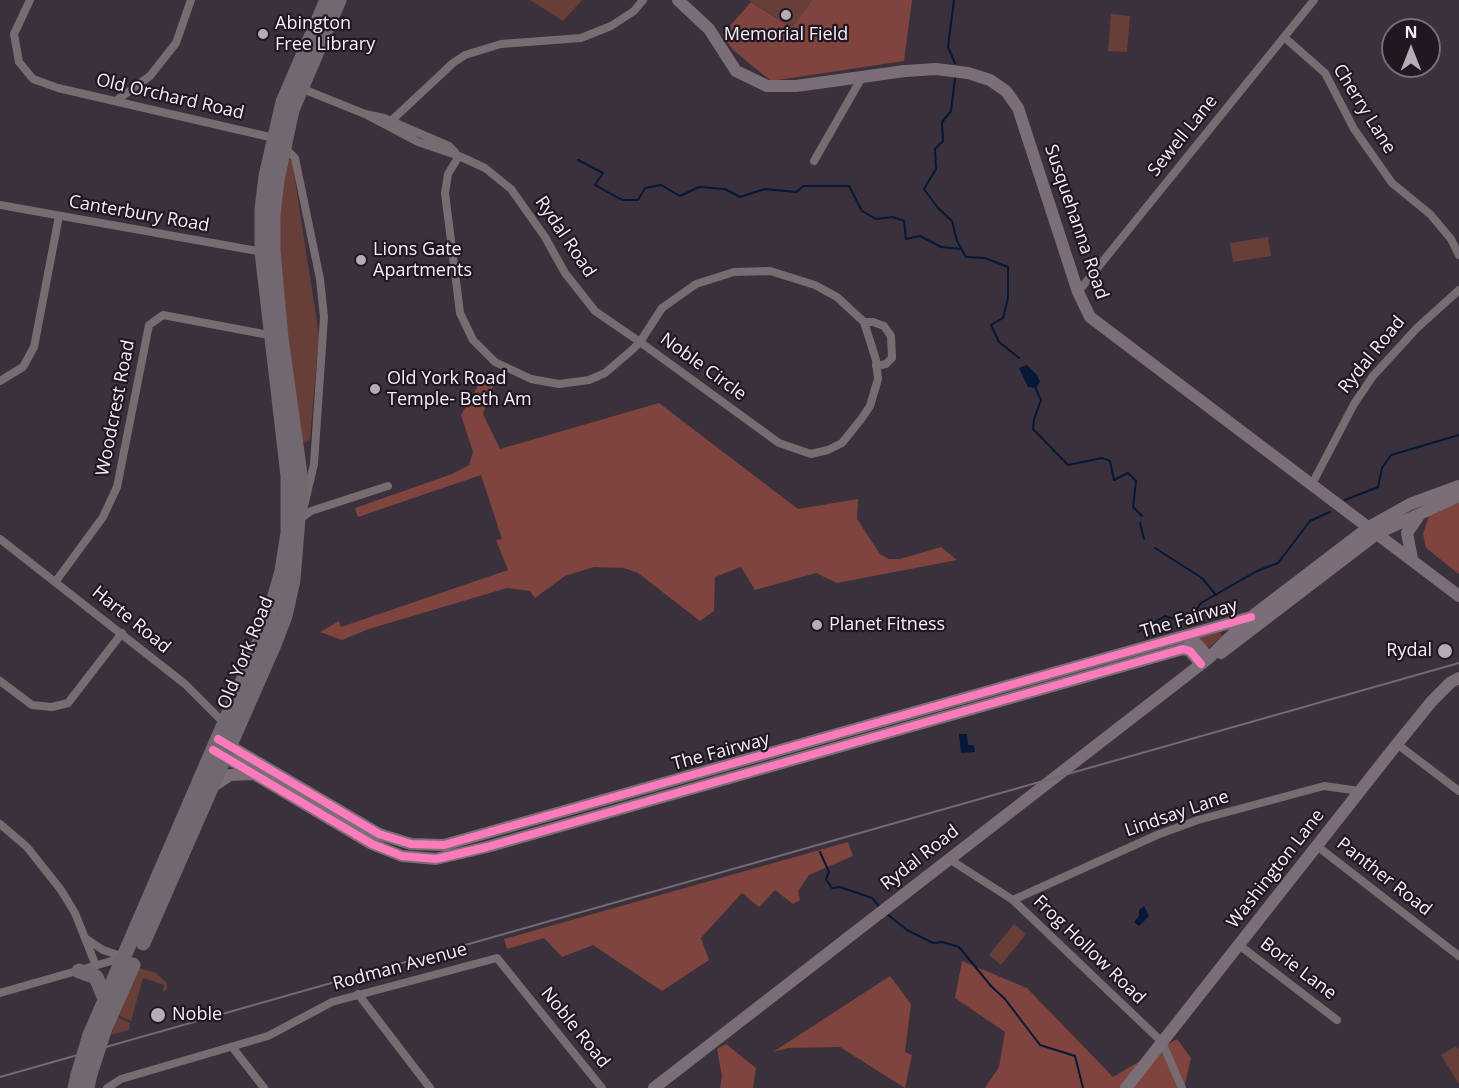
<!DOCTYPE html>
<style>
body{margin:0}
#map{position:relative;width:1459px;height:1088px;overflow:hidden;background:#3a313c;font-family:"Open Sans",sans-serif}
canvas{display:block}
.north{position:absolute;left:1381px;top:18px;width:60px;height:60px;box-sizing:border-box;background:#201821;border:2px solid #776d78;border-radius:50%;rotate:0deg;font-size:16px;font-weight:700;line-height:24px;text-align:center;color:#f9edfa}
.north::after{content:'';display:block;margin:auto;width:21px;height:27px;background:#b6abb8;clip-path:polygon(50% 0,100% 100%,50% 72%,0 100%)}
</style>
<div id="map">
<canvas width="1459" height="1088"></canvas>
<div class="north">N</div>
</div>
<script>
const ctx = document.querySelector('canvas').getContext('2d');
ctx.lineJoin = 'round';
function fill(path, color) { ctx.fillStyle = color; ctx.fill(path, 'evenodd'); }
const toPath = rows => new Path2D(rows.map(r => 'M' + r).join(''));
function strokePath(path, color, width, dash) { ctx.strokeStyle = color; ctx.lineWidth = width; ctx.lineCap = dash ? 'butt' : 'round'; ctx.setLineDash(dash || []); ctx.stroke(path); }
function drawText(font, color, halo, rows, align = 'center') {
  ctx.font = font + ' "Open Sans",sans-serif'; ctx.lineWidth = 4.5; ctx.setLineDash([]); ctx.textBaseline = 'middle'; ctx.strokeStyle = halo; ctx.fillStyle = color; for (const [text, x, y, turn = 0] of rows) {
    ctx.save(); ctx.translate(x, y); ctx.rotate((+turn || 0) * Math.PI / 180); ctx.textAlign = isNaN(turn) ? turn : align; if (halo) ctx.strokeText(text, 0, 0); ctx.fillText(text, 0, 0); ctx.restore();
  }
}
const green = toPath([
 [530,0,582,0,563,21],
 [749,0,812,0,792,28],
 [1111,14,1130,16,1127,52,1108,51],
 [286,158,292,161,319,335,310,439,305,443,301,442,277,254],
 [1268,237,1271,256,1233,262,1230,243],
 [1218,630,1223,636,1207,649,1197,636],
 [1014,924,1026,934,1001,965,989,955],
 [139,968,156,973,167,983,167,989,163,993,164,985,143,978,131,1021,118,1015],
 [117,1017,130,1023,129,1030,111,1035],
 [1456,1046,1459,1050,1459,1084,1441,1055]
]);
const forest = toPath([
 [812,0,912,0,904,61,771,81,733,50,722,35,751,2,792,28],
 [482,379,495,381,483,414,500,449,659,403,798,509,858,499,857,519,880,554,889,559,900,559,941,547,957,560,837,583,816,573,755,590,741,567,715,577,714,611,700,621,638,573,624,568,594,567,565,576,535,598,530,591,507,588,369,629,342,640,320,632,339,621,341,627,508,570,496,540,502,539,481,475,358,517,355,508,452,474,469,465,473,452,461,415],
 [1459,502,1459,574,1426,548,1423,534,1429,516],
 [848,842,853,856,809,875,798,891,800,900,793,904,775,890,759,907,742,893,701,938,709,960,662,991,593,945,562,957,544,938,507,949,504,939],
 [962,961,1027,988,1113,1077,1177,1039,1191,1058,1184,1088,985,1088,999,1067,1005,1032,955,998],
 [890,976,911,1004,905,1052,912,1055,905,1088,840,1047,788,1048,773,1052],
 [726,1044,756,1068,753,1088,720,1088,722,1076,717,1049]
]);
const water = toPath([
 [1027,365,1037,375,1040,382,1036,388,1028,387,1019,368],
 [959,734,967,734,968,745,974,745,975,752,961,753],
 [1144,906,1149,916,1139,926,1134,922,1139,916,1139,910]
]);
const stream = toPath([
 [954,0,948,47,955,63],
 [955,78,951,111,942,122,943,141,935,149,936,169,924,189,938,208,952,221,957,241,966,257,985,258,1008,267,1008,298,1003,318,991,325,999,342,1019,358],
 [578,160,603,173,595,185,622,200,638,200,645,188,661,185,680,196,699,187,725,189,740,197,765,189,796,192,804,186,849,186,862,211,876,219,893,217,904,221,906,239,920,236,941,247,961,249],
 [1035,387,1041,400,1034,419,1033,429,1068,465,1102,458,1110,461,1114,480,1128,473,1136,481,1133,507,1142,516],
 [1345,500,1378,487,1382,468,1391,455,1459,435],
 [1140,523,1144,539],
 [1155,548,1202,578,1216,595],
 [1138,632,1165,616,1174,619,1193,614,1201,603,1257,571,1278,563,1310,521,1330,512],
 [820,852,829,872,826,879,832,888,840,887,872,898,879,906],
 [887,914,907,930,933,943,942,942,959,947,991,986,1005,999,1040,1045,1075,1056,1083,1088]
]);
const street = toPath([
 [30,0,14,34,19,62,33,79,58,88,274,138],
 [1284,37,1325,73,1354,129,1378,163,1392,183,1430,214,1451,239,1459,255],
 [298,87,365,114,384,118,449,146,455,152],
 [117,100,150,76,176,43,191,0],
 [365,114,418,142,459,156,485,168,511,189,545,237,565,273,595,311,640,342,779,443,811,454,828,450,842,443,862,418,870,406,878,379,876,360,864,322,837,297,815,285,770,271,734,272,696,284,662,308,640,342,632,350,605,373,589,380,559,384,531,379,495,362,473,340,460,313,445,193,448,174,459,156],
 [391,121,453,63,465,55,501,44,581,38,611,26,634,11,643,0],
 [283,146,295,158,320,279,324,317,314,464,303,510],
 [814,161,861,79],
 [0,205,263,252],
 [1078,292,1314,0],
 [864,322,873,322,884,326,891,336,892,358,886,364,876,366],
 [0,381,23,367,34,347,59,216],
 [1311,486,1354,404,1373,376,1417,328,1459,290],
 [300,519,311,511,388,486],
 [0,539,185,684,226,725],
 [56,581,103,517,117,487,149,325,163,315,274,336],
 [0,681,32,705,52,707,68,703,122,633],
 [1397,744,1459,791],
 [0,824,27,847,61,890,75,913,96,966],
 [1317,846,1459,956],
 [949,859,1013,900,1162,1042,1182,1088],
 [1013,900,1157,835,1198,820,1324,786,1360,791],
 [85,938,103,950,124,957],
 [1239,945,1337,1020],
 [0,993,122,958],
 [358,994,430,1088],
 [233,1048,264,1088],
 [107,1088,121,1079,268,1036,332,1002,497,958,602,1088]
]);
const secondary = toPath([
 [678,0,709,29,736,71,767,86,796,86,905,71,936,69,968,73,990,80,1006,91,1018,108,1078,292,1090,317,1459,596],
 [1412,559,1407,533,1420,514],
 [1183,636,1193,640,1209,658],
 [1221,653,1378,533,1459,496],
 [223,742,379,834,411,844,444,845,1251,617,1369,527,1410,504,1459,486],
 [217,752,372,844,402,856,436,859,487,847,1183,649,1190,651,1201,664],
 [212,787,230,775,253,774],
 [654,1088,1209,658,1247,620],
 [1126,1088,1397,744,1432,701,1451,682,1459,678]
]);
const highway = toPath([
 [143,943,273,647,285,616,293,580,301,481,281,338,273,251,273,216,277,180,292,110,339,0],
 [79,971,96,977,105,999],
 [105,1028,133,965],
 [90,1035,266,627,282,571,288,533,288,476,262,252,262,210,266,176,283,102,327,0],
 [75,1088,78,1075],
 [87,1088,90,1074]
]);
const rail = toPath([
 [0,1077,1459,663]
]);
const highwayBridge = toPath([
 [90,1074,105,1028],
 [78,1075,90,1035]
]);
const cycleway = toPath([
 [218,739,379,834,411,844,444,845,1251,617],
 [213,750,372,844,402,856,436,859,487,847,1183,649,1190,651,1201,664]
]);
const markers = [
 [786,15,6,"#b6abb8"],
 [263,34,6,"#b6abb8"],
 [361,260,6,"#b6abb8"],
 [375,389,6,"#b6abb8"],
 [817,625,6,"#b6abb8"],
 [1445,651,8,"#b6abb8"],
 [158,1015,8,"#b6abb8"]
];
const poiNames = [
 ["Abington",275,24],
 ["Free Library",275,45],
 ["Memorial Field",786,35,"center"],
 ["Lions Gate",373,250],
 ["Apartments",373,271],
 ["Old York Road",387,379],
 ["Temple- Beth Am",387,400],
 ["Planet Fitness",829,625],
 ["Rydal",1432,651,"right"],
 ["Noble",172,1015]
];
const streetNames = [
 ["Old Orchard Road",170,97,13],
 ["Cherry Lane",1364,109,58],
 ["Sewell Lane",1183,136,-51],
 ["Canterbury Road",139,214,10],
 ["Susquehanna Road",1076,222,71],
 ["Rydal Road",565,237,56],
 ["Rydal Road",1372,355,-51],
 ["Noble Circle",703,367,36],
 ["Woodcrest Road",116,408,-79],
 ["The Fairway",1189,619,-16],
 ["Harte Road",131,620,39],
 ["Old York Road",246,653,-68],
 ["The Fairway",721,752,-15],
 ["Lindsay Lane",1177,814,-19],
 ["Rydal Road",920,858,-38],
 ["Washington Lane",1276,869,-52],
 ["Panther Road",1384,877,38],
 ["Frog Hollow Road",1089,950,44],
 ["Rodman Avenue",400,967,-15],
 ["Borie Lane",1298,969,37],
 ["Noble Road",575,1028,51]
];
fill(green, '#683e39');
fill(forest, '#7e443d');
fill(water, '#051838');
strokePath(stream, '#051838', 2);
strokePath(street, '#766c72', 8);
strokePath(secondary, '#7b6e76', 12);
strokePath(highway, '#716870', 15);
strokePath(rail, '#736a72', 2);
strokePath(highwayBridge, '#716870', 15);
strokePath(cycleway, '#fd7abc', 8);
for (const [x, y, r, color] of markers) { const dot = new Path2D(); dot.arc(x, y, r, 0, 2 * Math.PI); ctx.fillStyle = color; ctx.fill(dot); strokePath(dot, '#201821', 2); }
drawText('18px', '#f9edfa', '#201821', poiNames, 'left');
drawText('18px', '#f9edfa', '#201821', streetNames);
</script>
